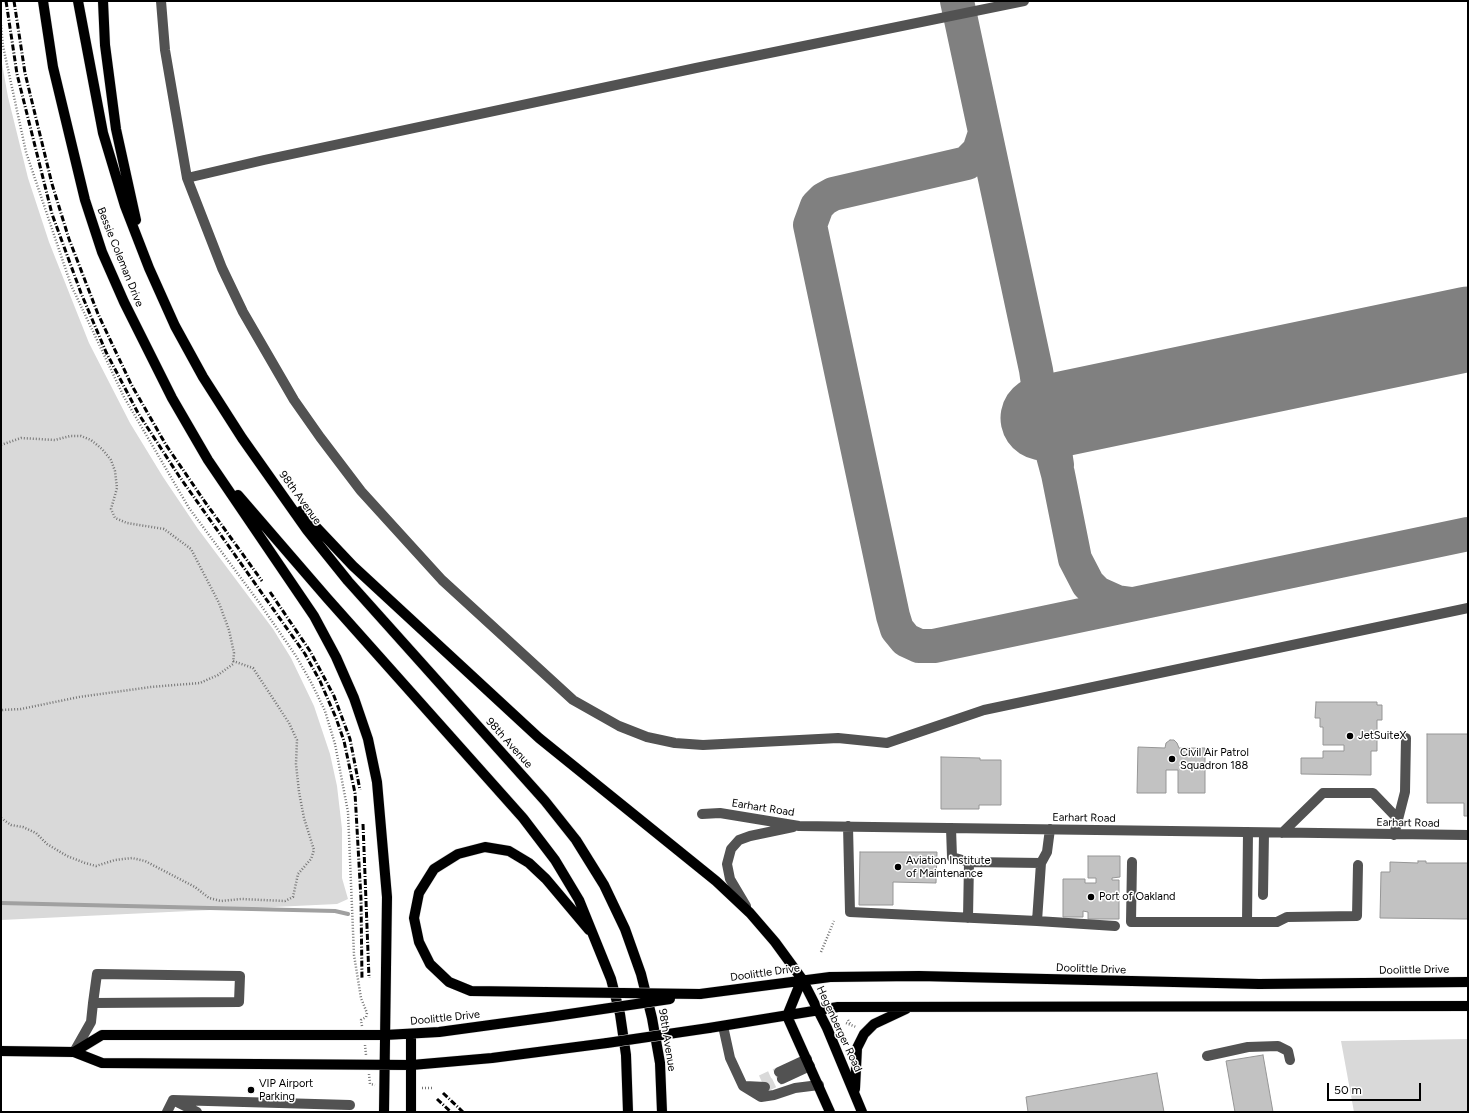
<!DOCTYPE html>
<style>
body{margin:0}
#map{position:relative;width:1469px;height:1113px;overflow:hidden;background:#fff;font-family:Figtree,sans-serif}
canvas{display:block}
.frame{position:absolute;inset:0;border:2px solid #000;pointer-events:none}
.scale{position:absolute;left:1327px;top:1083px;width:94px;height:18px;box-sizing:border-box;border:2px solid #000;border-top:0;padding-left:5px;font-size:12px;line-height:14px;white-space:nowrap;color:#000;-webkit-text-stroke:3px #fff;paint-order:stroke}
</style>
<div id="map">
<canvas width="1469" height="1113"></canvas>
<div class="frame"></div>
<div class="scale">50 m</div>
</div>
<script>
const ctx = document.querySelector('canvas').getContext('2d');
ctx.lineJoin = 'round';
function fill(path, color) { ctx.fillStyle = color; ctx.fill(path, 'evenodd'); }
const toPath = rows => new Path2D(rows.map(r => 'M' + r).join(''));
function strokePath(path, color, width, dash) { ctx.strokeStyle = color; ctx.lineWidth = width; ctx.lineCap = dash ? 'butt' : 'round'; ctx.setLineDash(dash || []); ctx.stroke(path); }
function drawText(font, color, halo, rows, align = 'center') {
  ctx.font = font + ' Figtree,sans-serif'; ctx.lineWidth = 3; ctx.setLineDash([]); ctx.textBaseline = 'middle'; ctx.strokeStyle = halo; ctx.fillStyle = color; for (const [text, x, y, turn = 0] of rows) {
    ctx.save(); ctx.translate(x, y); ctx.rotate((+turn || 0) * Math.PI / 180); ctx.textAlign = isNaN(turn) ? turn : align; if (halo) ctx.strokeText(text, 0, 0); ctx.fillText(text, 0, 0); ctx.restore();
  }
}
const green = toPath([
 [1,58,8,97,28,178,49,242,89,343,130,423,163,477,198,529,273,629,291,658,314,706,330,754,337,786,342,829,342,878,348,899,337,904,1,920],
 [1468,1039,1468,1112,1354,1112,1341,1041]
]);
const stream = toPath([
 [1,903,335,911,348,914]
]);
const taxiway = toPath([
 [957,1,1036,370,1043,418,1058,474,1075,559,1088,584,1097,593,1117,602,1132,604],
 [985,133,979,151,967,163,833,194,824,199,817,206,810,225,893,616,897,629,906,640,919,646,934,646,1468,534],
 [1057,465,1054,445,1059,433,1071,421,1097,407]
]);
const runway = toPath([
 [1043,418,1468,329]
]);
const building = toPath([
 [1316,702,1377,702,1377,705,1382,705,1382,720,1377,720,1377,751,1371,751,1371,775,1301,774,1301,758,1323,758,1323,751,1344,751,1344,745,1323,745,1323,727,1320,727,1320,718,1315,718,1316,702],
 [1427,734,1468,734,1468,816,1464,816,1464,803,1427,803,1427,734],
 [1170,740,1174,740,1177,743,1179,748,1205,748,1205,793,1178,793,1178,770,1166,770,1166,793,1137,793,1138,747,1165,748,1166,743,1170,740],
 [941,757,980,758,980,760,1001,760,1001,805,979,805,979,809,941,809,941,757],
 [860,852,937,852,936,883,893,882,893,905,859,905,860,852],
 [1088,856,1120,856,1120,877,1112,878,1112,880,1119,880,1119,919,1088,919,1088,912,1083,911,1083,917,1063,917,1063,879,1085,879,1085,883,1096,883,1096,878,1088,878,1088,856],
 [1418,861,1426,861,1426,863,1468,863,1468,919,1380,918,1381,872,1390,872,1390,862,1418,863,1418,861],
 [1263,1055,1273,1112,1235,1112,1226,1061,1263,1055],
 [1157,1073,1164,1112,1028,1112,1026,1097,1157,1073]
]);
const minorTunnel = toPath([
 [761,1080,779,1072],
 [765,1087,782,1079]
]);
const path = toPath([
 [1,25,3,46,26,152,71,285,124,397,189,508,258,601,296,656,312,684,325,711,335,744,348,812,354,955,361,998,367,1013,366,1017,361,1020,362,1026],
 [1,445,21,438,55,440,70,436,81,436,91,440,102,449,111,460,115,471,117,488,111,509,115,518,127,523,164,529,191,549,219,603,229,630,234,653,233,664,218,675,200,683,151,687,79,697,21,709,1,710],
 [1,818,11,825,23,827,36,833,47,844,67,856,85,863,96,866,115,860,132,858,145,861,195,887,209,898,221,901,241,899,285,901,293,897,298,874,311,859,314,850,304,818,299,792,296,764,297,740,289,723,253,668,233,661],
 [821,952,834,921],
 [848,1020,851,1025],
 [846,1023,856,1027],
 [365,1045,366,1055],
 [369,1074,370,1084,375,1085],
 [422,1088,432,1088]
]);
const minor = toPath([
 [161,1,165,50,187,178,222,268,243,312,294,400,320,437,361,491,442,580,573,700,619,726,647,737,675,743,703,745,838,738,887,743,984,710,1468,608],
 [187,178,264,160,696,68,1024,1],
 [702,814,720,813,799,826,1468,835],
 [848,826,850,912,1037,921],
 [951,828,952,857,969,862],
 [1050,829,1047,852,1041,863,1037,921,1115,926],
 [1282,833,1323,793,1373,793,1398,819],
 [1394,835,1405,792,1406,738],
 [1132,862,1131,922,1277,922,1287,917,1357,916,1358,865],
 [1263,895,1264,833],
 [746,906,730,879,727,864,731,849,739,840,750,836,793,827],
 [968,918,969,862,1041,863],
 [1247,922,1248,832],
 [723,1026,730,1058,743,1086,761,1097,774,1095,795,1088,819,1085],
 [74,1052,91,1022,93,1003,97,974,240,976,239,1002,93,1003],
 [1207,1056,1248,1047,1278,1046,1288,1051,1290,1060],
 [779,1072,807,1059],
 [782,1079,810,1066],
 [745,1086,765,1087],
 [173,1100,350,1105],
 [175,1101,197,1112],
 [167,1112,173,1100]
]);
const major = toPath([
 [43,1,53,67,85,200,102,252,124,302,172,398,208,460,314,616,336,657,354,698,368,739,377,782,387,897,384,1112],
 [78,1,103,133,125,206,149,268,175,326,203,377,242,438,307,530,348,581,545,801,576,840,604,885,625,929,641,974,652,1018,660,1063,662,1112],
 [103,1,105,45,116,129,136,220],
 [238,495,327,598,523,818,555,860,579,900,611,979,620,1014,626,1055,628,1112],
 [301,511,353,566,539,738,716,881,750,913,775,942,802,979,827,1028,862,1112],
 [802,979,787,1016,830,1112],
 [545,992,471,991,449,982,430,964,419,942,414,918,419,893,434,869,458,854,485,847,509,851,529,863,546,879,589,930],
 [700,994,830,977,919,976,1259,984,1468,982],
 [709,1028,838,1007,1468,1006],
 [411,1034,411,1112],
 [1,1051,74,1052,102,1063,412,1065,492,1058,607,1043],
 [74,1052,102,1035,385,1035,439,1032,549,1017],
 [855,1089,857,1048,864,1034,874,1024,906,1009]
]);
const rail = toPath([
 [6,1,17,74,52,214,81,293,106,352,138,413,179,476,305,654,320,681,336,718,344,741,355,793,361,899,362,979],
 [14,1,25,73,52,184,69,239,98,314,131,384,166,445,205,502,262,581],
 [270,592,310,651,334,696,350,739,360,790],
 [363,824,369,978],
 [443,1093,463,1112],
 [437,1099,451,1112]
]);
const majorBridge = toPath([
 [545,992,700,994],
 [549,1017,670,999],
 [607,1043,709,1028]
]);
const markers = [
 [1350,736,4,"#000"],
 [1172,759,4,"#000"],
 [898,867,4,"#000"],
 [1091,897,4,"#000"],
 [251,1090,4,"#000"]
];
const streetNames = [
 ["Bessie Coleman Drive",120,257,68],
 ["98th Avenue",300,498,54],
 ["98th Avenue",509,743,48],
 ["Earhart Road",763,808,9],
 ["Earhart Road",1084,818,1],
 ["Earhart Road",1408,823,1],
 ["Doolittle Drive",1091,969,2],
 ["Doolittle Drive",1414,970,-1],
 ["Doolittle Drive",765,973,-8],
 ["Doolittle Drive",445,1018,-6],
 ["Hegenberger Road",839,1029,65],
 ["98th Avenue",667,1040,81]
];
const poiNames = [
 ["JetSuiteX",1358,736],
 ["Civil Air Patrol",1180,753],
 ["Squadron 188",1180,766],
 ["Aviation Institute",906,861],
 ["of Maintenance",906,874],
 ["Port of Oakland",1099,897],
 ["VIP Airport",259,1084],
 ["Parking",259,1097]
];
fill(green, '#d9d9d9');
strokePath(stream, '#a0a0a0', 4);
strokePath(taxiway, '#808080', 34);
strokePath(runway, '#808080', 85);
fill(building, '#c2c2c2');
strokePath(building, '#969696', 1);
strokePath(minorTunnel, '#d9d9d9', 10, [10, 5]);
strokePath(major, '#dbdbdb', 11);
strokePath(path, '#747474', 2.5, [1, 2]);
strokePath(minor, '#525252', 10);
strokePath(major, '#000', 10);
strokePath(rail, '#000', 3, [6, 2, 1, 2]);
strokePath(majorBridge, '#dbdbdb', 11, []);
strokePath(majorBridge, '#000', 10);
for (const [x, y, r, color] of markers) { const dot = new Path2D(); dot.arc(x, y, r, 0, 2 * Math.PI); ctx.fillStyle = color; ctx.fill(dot); strokePath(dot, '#fff', 1.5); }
drawText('11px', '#000', '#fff', streetNames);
drawText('11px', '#000', '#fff', poiNames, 'left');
</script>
